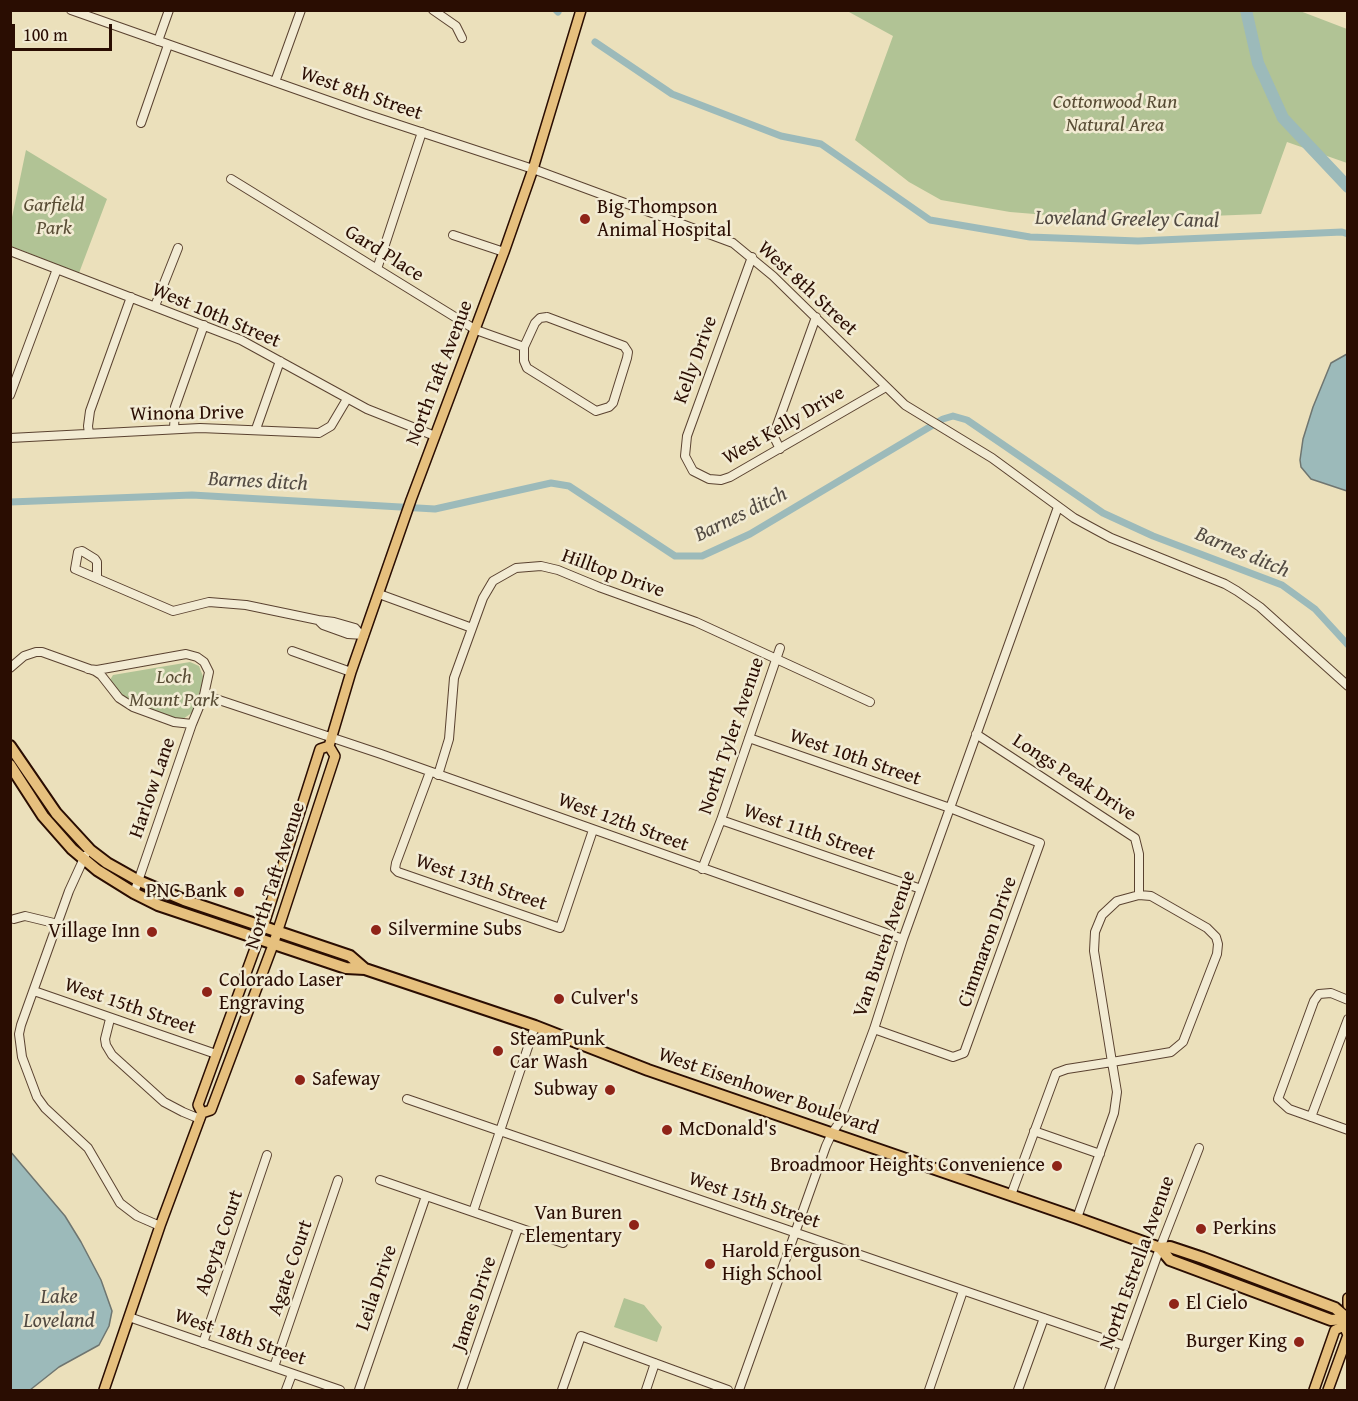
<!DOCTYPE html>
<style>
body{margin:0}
#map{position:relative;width:1358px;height:1401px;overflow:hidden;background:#ebe0bb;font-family:"Gentium Book Plus",serif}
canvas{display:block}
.frame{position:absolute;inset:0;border:12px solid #2a0d02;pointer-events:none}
.scale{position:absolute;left:12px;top:24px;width:100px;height:27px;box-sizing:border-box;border:3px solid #2a0d02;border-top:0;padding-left:8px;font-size:18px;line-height:21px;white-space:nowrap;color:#2a0d02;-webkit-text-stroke:4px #f2ebd3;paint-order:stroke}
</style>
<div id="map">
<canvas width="1358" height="1401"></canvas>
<div class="frame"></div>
<div class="scale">100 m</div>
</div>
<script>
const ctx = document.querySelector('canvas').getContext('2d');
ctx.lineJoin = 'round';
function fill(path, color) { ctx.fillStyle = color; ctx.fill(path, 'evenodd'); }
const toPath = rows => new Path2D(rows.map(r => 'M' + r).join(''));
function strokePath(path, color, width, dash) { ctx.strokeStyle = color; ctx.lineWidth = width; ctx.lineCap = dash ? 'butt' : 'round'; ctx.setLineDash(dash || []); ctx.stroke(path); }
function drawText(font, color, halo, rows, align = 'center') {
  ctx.font = font + ' "Gentium Book Plus",serif'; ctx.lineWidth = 5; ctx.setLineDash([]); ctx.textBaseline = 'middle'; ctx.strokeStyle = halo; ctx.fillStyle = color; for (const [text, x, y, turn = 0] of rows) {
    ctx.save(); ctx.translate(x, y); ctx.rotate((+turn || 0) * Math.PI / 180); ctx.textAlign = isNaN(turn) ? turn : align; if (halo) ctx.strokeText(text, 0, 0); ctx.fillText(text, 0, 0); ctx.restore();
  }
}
const green = toPath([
 [850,10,1300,11,1347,29,1347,163,1287,142,1261,214,1108,220,1010,212,941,200,909,182,855,140,893,36,849,12],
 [26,150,107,199,79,273,11,246,11,222],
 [190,662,199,666,204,679,193,712,183,719,176,719,137,705,120,693,110,680,113,675],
 [624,1298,644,1305,662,1327,657,1342,614,1327]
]);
const water = toPath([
 [1347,354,1348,354,1347,491,1311,479,1301,467,1300,460,1303,439,1313,407,1331,363,1347,354],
 [10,1151,65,1216,81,1242,101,1280,112,1311,109,1326,99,1345,59,1367,30,1390,11,1390,10,1151]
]);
const canal = toPath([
 [556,10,558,12],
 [595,42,672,94,781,136,821,144,930,220,1030,237,1138,241,1342,232,1348,234],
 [10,502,192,495,435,509,551,483,569,486,675,556,702,556,750,534,943,419,953,416,967,420,1103,513,1153,536,1282,585,1315,609,1348,645]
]);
const river = toPath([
 [1246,10,1258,63,1283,118,1348,187]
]);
const minor = toPath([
 [71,10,366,114,533,169,733,243,773,276,905,405,992,458,1074,518,1111,538,1225,584,1237,591,1260,607,1348,686],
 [433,10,456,26,462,38],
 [158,41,169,10],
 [275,82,301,10],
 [141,123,168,45],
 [231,179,476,330,524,347],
 [453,235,504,252],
 [10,251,241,340,367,409,435,436],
 [752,257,687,436,685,456,693,471,709,479,721,480,730,477,886,387],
 [377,269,422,132],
 [155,306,178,248],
 [547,317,624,346,628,352,627,358,613,403,609,407,596,411,527,368,524,361,524,347,535,323,540,318,547,317],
 [10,395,57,269],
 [174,429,175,407,204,325],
 [256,429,280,361],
 [89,434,88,426,90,411,131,297],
 [10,438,200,428,319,433,331,426,347,399],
 [780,449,774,437,775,431,816,317],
 [97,578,97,562,95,559,82,551,78,552,75,569,173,611,209,602,246,605,318,620],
 [379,594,472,628],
 [360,634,355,628,334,622,318,620,323,625,348,634,364,635],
 [292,651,351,672],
 [10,668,24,656,36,652,42,652,95,671,101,675,119,698,133,707,174,722,192,724],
 [88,669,97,670,186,654,197,657,204,662,209,672,204,695,192,724,134,893],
 [204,695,381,754,903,939],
 [976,734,1135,838,1139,854,1139,895],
 [749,738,950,808,1040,843,964,1053,953,1057,874,1029],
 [430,772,396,863,395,869,398,872,560,928,593,830],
 [438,775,449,739,454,678,483,598,493,581,516,568,541,566,558,570,599,587,696,622,870,702],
 [721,820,921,889],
 [85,856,69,891,21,1025,19,1034,22,1057,37,1097,45,1108,88,1148,120,1203,137,1216,160,1226],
 [702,869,721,820,780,648],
 [14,919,25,916,58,924],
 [34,991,216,1054],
 [1348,1000,1331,993,1319,994,1314,1001,1278,1099,1289,1109,1348,1130],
 [110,1019,105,1039,106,1045,112,1055,164,1102,183,1112,200,1119],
 [407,1099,1125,1346],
 [1311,1117,1348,1019],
 [1034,1131,1100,1154],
 [380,1180,563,1243],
 [1011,1195,1056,1073,1067,1069,1112,1062,1171,1052,1183,1042,1217,954,1218,944,1216,937,1207,928,1151,896,1139,895,1117,901,1102,915,1095,932,1094,951,1112,1062,1117,1092,1114,1113,1077,1218],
 [473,1212,535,1026],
 [129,1317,340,1390],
 [203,1343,267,1155],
 [274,1367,338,1180],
 [286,1390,292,1374],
 [359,1390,426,1196],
 [462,1390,518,1228],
 [562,1390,581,1336,728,1390],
 [646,1390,655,1363],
 [739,1390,826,1146,832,1133,839,1123,874,1029,903,939,1058,507],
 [929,1390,963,1291],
 [1018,1390,1044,1318],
 [1109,1390,1160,1248,1199,1148]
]);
const major = toPath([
 [202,1113,211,1110,273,945,335,756,329,746,351,672,411,500,504,252,533,169,581,10],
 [1348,1298,1348,1305],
 [104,1390,160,1226,202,1113,198,1105,265,921,320,749,329,746],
 [1314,1390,1335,1330,1344,1326],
 [1328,1390,1348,1335,1344,1326,1348,1315]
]);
const highway = toPath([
 [10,746,56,813,90,850,107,863,139,881,184,900,350,956,365,969],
 [10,765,43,816,72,849,97,870,134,893,158,905,346,968,365,969,535,1026,648,1070,1077,1218,1160,1248,1170,1247,1203,1258,1335,1308,1348,1319],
 [1160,1248,1170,1260,1331,1320,1346,1319]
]);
const markers = [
 [585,219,6,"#8f2418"],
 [239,892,6,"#8f2418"],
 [376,930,6,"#8f2418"],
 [152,932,6,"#8f2418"],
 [207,992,6,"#8f2418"],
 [559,999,6,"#8f2418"],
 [498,1051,6,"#8f2418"],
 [300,1080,6,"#8f2418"],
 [610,1090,6,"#8f2418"],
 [667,1130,6,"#8f2418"],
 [1057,1166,6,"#8f2418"],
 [634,1225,6,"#8f2418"],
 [1201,1229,6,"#8f2418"],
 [710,1264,6,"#8f2418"],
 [1174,1304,6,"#8f2418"],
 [1299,1342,6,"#8f2418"]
];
const streetNames = [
 ["West 8th Street",361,94,19],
 ["Gard Place",384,254,32],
 ["West 8th Street",807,289,43],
 ["West 10th Street",216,316,23],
 ["Kelly Drive",696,360,-70],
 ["North Taft Avenue",440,373,-69],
 ["Winona Drive",187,414,-1],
 ["West Kelly Drive",784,426,-30],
 ["Hilltop Drive",613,574,20],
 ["North Tyler Avenue",732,736,-71],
 ["West 10th Street",855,758,19],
 ["Longs Peak Drive",1074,778,33],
 ["Harlow Lane",153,788,-71],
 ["West 12th Street",623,823,20],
 ["West 11th Street",809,833,19],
 ["North Taft Avenue",276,876,-72],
 ["West 13th Street",481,883,19],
 ["Cimmaron Drive",988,942,-70],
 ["Van Buren Avenue",885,944,-71],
 ["West 15th Street",130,1007,19],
 ["West Eisenhower Boulevard",768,1092,19],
 ["West 15th Street",754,1201,19],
 ["Abeyta Court",220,1243,-71],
 ["North Estrella Avenue",1138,1263,-70],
 ["Agate Court",291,1268,-71],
 ["Leila Drive",377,1288,-71],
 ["James Drive",475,1304,-71],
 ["West 18th Street",240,1338,19]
];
const parkNames = [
 ["Cottonwood Run",1115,103],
 ["Natural Area",1115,126],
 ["Garfield",54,206],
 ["Park",54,229],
 ["Loch",174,678],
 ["Mount Park",174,701]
];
const poiNames = [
 ["Big Thompson",597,208],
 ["Animal Hospital",597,231],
 ["PNC Bank",227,892,"right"],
 ["Silvermine Subs",388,930],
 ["Village Inn",140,932,"right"],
 ["Colorado Laser",219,981],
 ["Engraving",219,1004],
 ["Culver's",571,999],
 ["SteamPunk",510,1040],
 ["Car Wash",510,1063],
 ["Safeway",312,1080],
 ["Subway",598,1090,"right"],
 ["McDonald's",679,1130],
 ["Broadmoor Heights Convenience",1045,1166,"right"],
 ["Van Buren",622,1214,"right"],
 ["Elementary",622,1237,"right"],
 ["Perkins",1213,1229],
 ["Harold Ferguson",722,1252],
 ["High School",722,1275],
 ["El Cielo",1186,1304],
 ["Burger King",1287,1342,"right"]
];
const waterNames = [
 ["Loveland Greeley Canal",1127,220,1],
 ["Barnes ditch",258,482,3],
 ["Barnes ditch",741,515,-26],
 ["Barnes ditch",1242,553,23],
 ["Lake",59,1298],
 ["Loveland",59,1322]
];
fill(green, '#b1c395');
fill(water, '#9cbaba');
strokePath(water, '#6e7570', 1.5);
strokePath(canal, '#9cbaba', 7);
strokePath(river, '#9cbaba', 12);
strokePath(minor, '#5a4230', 10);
strokePath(major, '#2a0d02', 12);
strokePath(highway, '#2a0d02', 14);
strokePath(minor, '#f2ebd3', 8);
strokePath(major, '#e6c07e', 9);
strokePath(highway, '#e6c07e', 10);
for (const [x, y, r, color] of markers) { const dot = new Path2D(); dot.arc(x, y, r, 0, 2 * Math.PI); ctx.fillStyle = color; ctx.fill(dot); strokePath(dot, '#f2ebd3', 2); }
drawText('20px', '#2a0d02', '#f2ebd3', streetNames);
drawText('italic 20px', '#594d35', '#f2ebd3', parkNames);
drawText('20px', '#2a0d02', '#f2ebd3', poiNames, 'left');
drawText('italic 21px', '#524a42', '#f2ebd3', waterNames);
</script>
